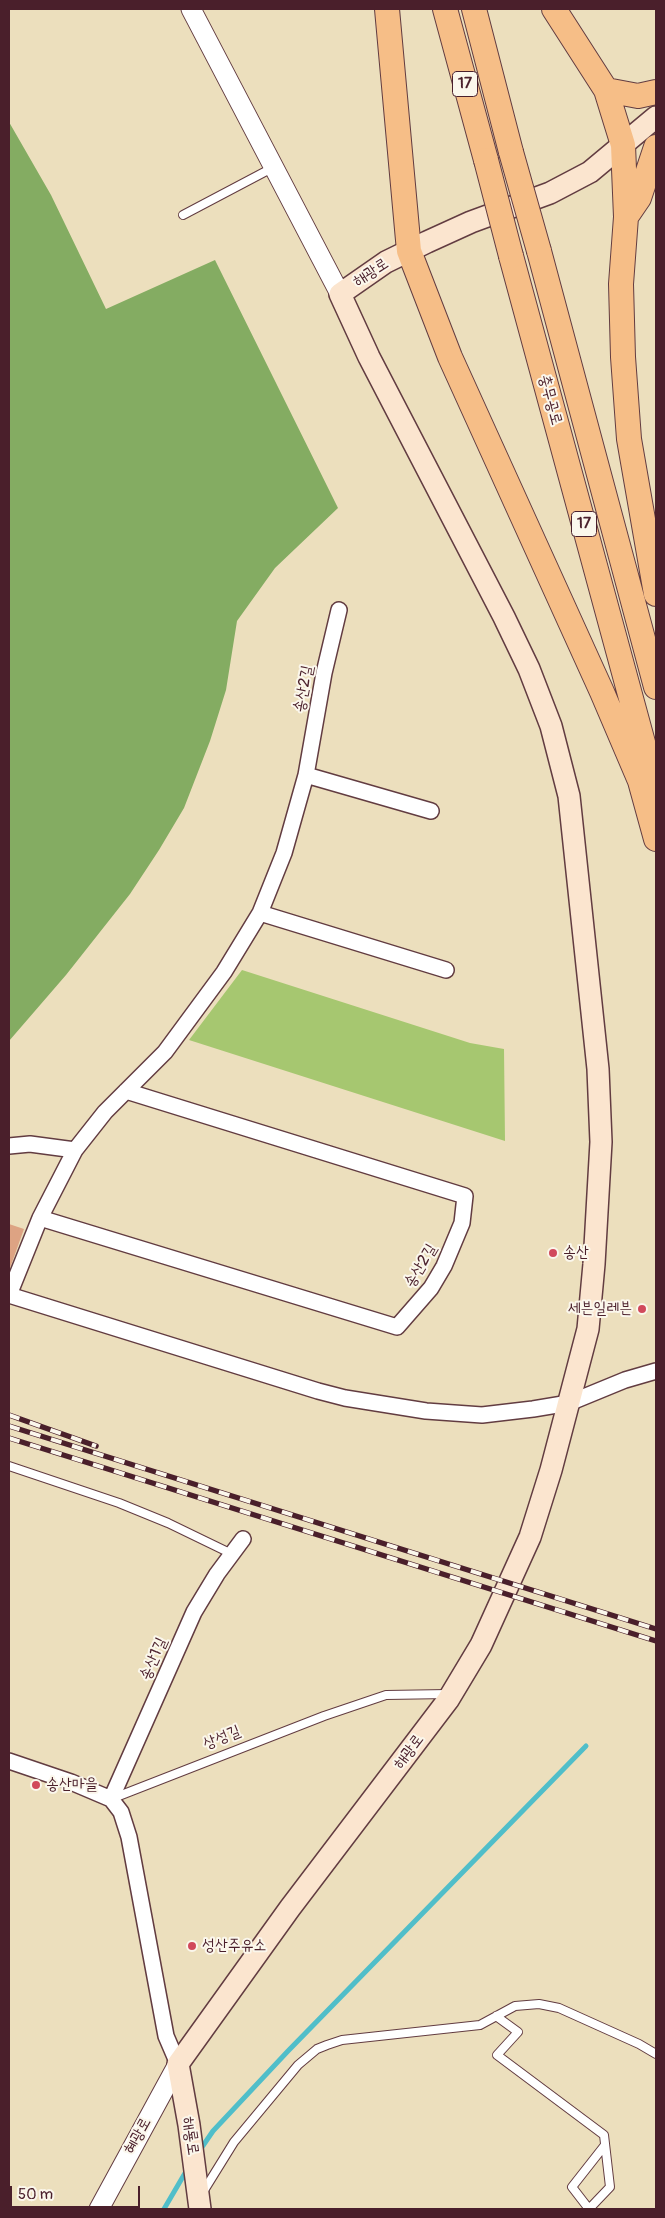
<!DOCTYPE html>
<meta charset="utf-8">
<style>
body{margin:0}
#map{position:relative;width:665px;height:2218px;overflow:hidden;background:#ecdfbd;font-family:Pangolin,sans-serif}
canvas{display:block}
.frame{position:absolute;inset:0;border:10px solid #4a1f2b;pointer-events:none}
.scale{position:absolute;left:10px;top:2186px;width:130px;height:22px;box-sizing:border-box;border:2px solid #4a1f2b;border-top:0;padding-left:6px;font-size:15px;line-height:18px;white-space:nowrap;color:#4a1f2b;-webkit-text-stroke:4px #fbf7ec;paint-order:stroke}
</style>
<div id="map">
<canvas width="665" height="2218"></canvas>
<div class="frame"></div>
<div class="scale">50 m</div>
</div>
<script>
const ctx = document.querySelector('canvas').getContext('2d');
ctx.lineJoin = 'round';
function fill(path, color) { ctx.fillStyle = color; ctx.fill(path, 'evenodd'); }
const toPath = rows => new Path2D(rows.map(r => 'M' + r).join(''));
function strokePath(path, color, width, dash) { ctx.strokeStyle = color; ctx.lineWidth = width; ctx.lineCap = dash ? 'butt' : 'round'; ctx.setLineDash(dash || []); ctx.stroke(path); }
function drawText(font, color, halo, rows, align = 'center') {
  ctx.font = font + ' Pangolin,"Poor Story",sans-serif'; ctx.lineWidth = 4; ctx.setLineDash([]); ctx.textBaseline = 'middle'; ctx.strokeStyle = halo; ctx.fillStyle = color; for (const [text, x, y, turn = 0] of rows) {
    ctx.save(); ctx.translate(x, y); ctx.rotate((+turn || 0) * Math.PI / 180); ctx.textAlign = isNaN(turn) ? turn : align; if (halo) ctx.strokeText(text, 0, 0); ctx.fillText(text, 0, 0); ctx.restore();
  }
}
const green = toPath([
 [242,970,470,1043,504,1049,505,1141,189,1040]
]);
const forest = toPath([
 [9,122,51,195,106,309,215,260,338,508,275,568,237,621,226,690,210,741,184,808,159,850,130,894,66,975,9,1041]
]);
const stream = toPath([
 [200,2150,213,2131,288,2051,586,1746],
 [164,2209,188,2168]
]);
const building = toPath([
 [9,1224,24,1229,10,1268,9,1268]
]);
const service = toPath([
 [183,215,274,167],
 [9,1466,119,1503,168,1523,232,1554],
 [111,1799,324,1716,386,1695,448,1694],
 [496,2016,518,2032,497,2055,604,2135,610,2187,589,2209,572,2187,605,2145],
 [203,2192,234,2142,298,2065,317,2049,327,2045,342,2040,480,2025,515,2006,539,2004,559,2008,639,2044,656,2054]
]);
const minor = toPath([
 [306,775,431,811],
 [260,913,446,970],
 [9,1146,30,1144,75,1150],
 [40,1218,397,1327,431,1288,444,1266,462,1223,465,1196,126,1091],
 [9,1295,40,1218,75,1150,105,1112,165,1052,224,972,260,913,284,853,306,775,324,673,339,610],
 [9,1295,318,1391,345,1398,426,1411,482,1415,533,1409,569,1403,625,1380,656,1371],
 [9,1761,71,1782,111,1799,121,1812,129,1837,166,2036,178,2064],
 [111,1799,194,1612,217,1574,243,1539]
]);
const tertiary = toPath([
 [191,9,340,294],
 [99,2209,178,2064]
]);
const secondary = toPath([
 [200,2209,189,2125,178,2064,290,1908,448,1700,481,1645,530,1537,551,1470,588,1329,594,1264,601,1142,598,1069,569,796,551,726,529,669,504,617,369,357,340,294,386,262,427,242,471,222,550,193,590,172,656,117]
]);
const trunk = toPath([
 [387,9,409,251,450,357,602,692,640,781,656,839],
 [445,9,486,160],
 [474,9,511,152],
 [554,9,606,90,623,145,626,217,621,284,623,357,629,439,656,594],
 [606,90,638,96,656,92],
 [626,217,639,198,656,147],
 [539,251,656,687],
 [511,256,654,783]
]);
const rail = toPath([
 [9,1415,96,1446],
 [9,1426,656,1629],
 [9,1438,656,1641]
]);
const trunkBridge = toPath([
 [511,152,539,251],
 [486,160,511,256]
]);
const markers = [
 [553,1253,5,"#d1495b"],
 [642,1309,5,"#d1495b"],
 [36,1785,5,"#d1495b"],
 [192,1946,5,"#d1495b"]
];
const shields = [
 [465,84,25],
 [584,524,25]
];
const shieldNames = [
 ["17",465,84],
 ["17",584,524]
];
const streetNames = [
 ["해광로",371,273,-33],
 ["충무공로",550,400,75],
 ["송산2길",304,689,-79],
 ["송산2길",421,1266,-59],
 ["송산1길",154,1659,-66],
 ["상성길",222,1738,-22],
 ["해광로",409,1752,-53],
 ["혜광로",138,2136,-61],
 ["해룡로",190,2136,81]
];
const poiNames = [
 ["송산",563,1253],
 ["세븐일레븐",632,1309,"right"],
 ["송산마을",46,1785],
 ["성산주유소",202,1946]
];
fill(green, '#a6c770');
fill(forest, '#84ac62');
strokePath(stream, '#50bec9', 5);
fill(building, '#dda383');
strokePath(service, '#623c41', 10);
strokePath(minor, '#623c41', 18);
strokePath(tertiary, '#623c41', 21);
strokePath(secondary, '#623c41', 24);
strokePath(trunk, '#623c41', 26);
strokePath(service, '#fff', 8);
strokePath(minor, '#fff', 15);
strokePath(tertiary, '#fff', 19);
strokePath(secondary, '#fbe5cf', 21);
strokePath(trunk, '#f6be87', 24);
strokePath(rail, '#4a1f2b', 5.5);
strokePath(rail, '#fbf7ec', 4, [11]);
strokePath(trunkBridge, '#623c41', 26, []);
strokePath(trunkBridge, '#f6be87', 24);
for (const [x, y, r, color] of markers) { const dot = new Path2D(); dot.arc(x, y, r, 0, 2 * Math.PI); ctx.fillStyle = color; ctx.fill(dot); strokePath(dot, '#fbf7ec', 2); }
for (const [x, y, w] of shields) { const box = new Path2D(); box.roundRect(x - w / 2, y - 12.5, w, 25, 4); ctx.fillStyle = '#fbf7ec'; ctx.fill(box); strokePath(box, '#4a1f2b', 1); }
drawText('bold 15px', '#4a1f2b', null, shieldNames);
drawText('16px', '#4a1f2b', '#fbf7ec', streetNames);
drawText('16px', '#4a1f2b', '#fbf7ec', poiNames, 'left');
</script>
